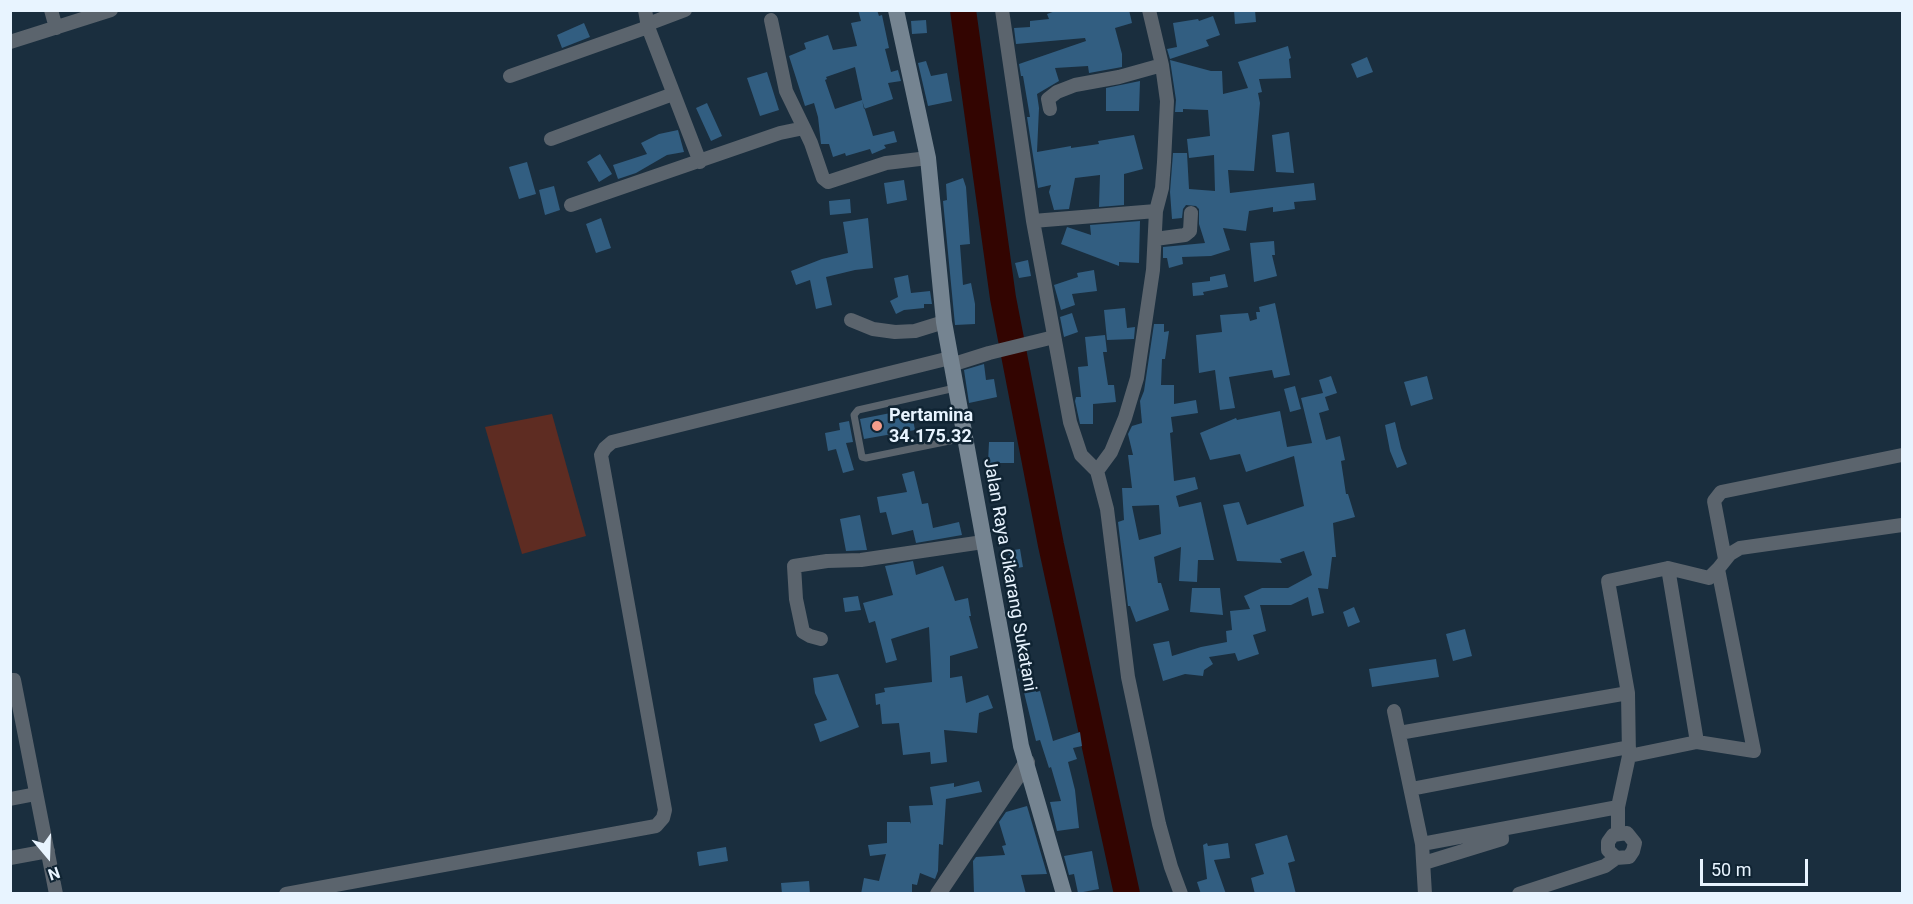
<!DOCTYPE html>
<style>
body{margin:0}
#map{position:relative;width:1913px;height:904px;overflow:hidden;background:#1a2e3e;font-family:Roboto,sans-serif}
canvas{display:block}
.frame{position:absolute;inset:0;border:12px solid #e8f4ff;pointer-events:none}
.north{position:absolute;left:18px;top:826px;width:60px;height:60px;-webkit-text-stroke:4px #102433;paint-order:stroke;rotate:161deg;font-size:16px;font-weight:700;line-height:24px;text-align:center;color:#e8f4ff}
.north::after{content:'';display:block;margin:auto;width:21px;height:27px;background:#e8f4ff;clip-path:polygon(50% 0,100% 100%,50% 72%,0 100%)}
.scale{position:absolute;left:1700px;top:859px;width:108px;height:27px;box-sizing:border-box;border:3px solid #e8f4ff;border-top:0;padding-left:8px;font-size:18px;line-height:21px;white-space:nowrap;color:#e8f4ff;-webkit-text-stroke:4px #102433;paint-order:stroke}
</style>
<div id="map">
<canvas width="1913" height="904"></canvas>
<div class="frame"></div>
<div class="north">N</div>
<div class="scale">50 m</div>
</div>
<script>
const ctx = document.querySelector('canvas').getContext('2d');
ctx.lineJoin = 'round';
function fill(path, color) { ctx.fillStyle = color; ctx.fill(path, 'evenodd'); }
const toPath = rows => new Path2D(rows.map(r => 'M' + r).join(''));
function strokePath(path, color, width, dash) { ctx.strokeStyle = color; ctx.lineWidth = width; ctx.lineCap = dash ? 'butt' : 'round'; ctx.setLineDash(dash || []); ctx.stroke(path); }
function drawText(font, color, halo, rows, align = 'center') {
  ctx.font = font + ' Roboto,sans-serif'; ctx.lineWidth = 5; ctx.setLineDash([]); ctx.textBaseline = 'middle'; ctx.strokeStyle = halo; ctx.fillStyle = color; for (const [text, x, y, turn = 0] of rows) {
    ctx.save(); ctx.translate(x, y); ctx.rotate((+turn || 0) * Math.PI / 180); ctx.textAlign = isNaN(turn) ? turn : align; if (halo) ctx.strokeText(text, 0, 0); ctx.fillText(text, 0, 0); ctx.restore();
  }
}
const green = toPath([
 [552,414,586,536,522,554,485,427]
]);
const river = toPath([
 [963,10,1003,298,1051,545,1127,894]
]);
const building = toPath([
 [858,10,877,10,879,16,882,15,889,48,885,49,891,72,898,70,901,81,888,83,893,99,864,109,855,67,826,77,827,79,825,80,835,109,862,100,873,136,894,131,897,142,884,145,886,148,872,154,870,149,846,156,845,153,833,157,829,144,821,144,818,117,814,103,805,106,789,56,806,49,804,43,828,35,833,50,857,46,851,23,861,21],
 [1058,10,1129,10,1132,23,1115,28,1122,54,1122,67,1089,73,1088,66,1055,68,1059,81,1037,94,1039,108,1037,152,1071,146,1071,148,1099,144,1098,141,1134,135,1143,169,1124,174,1124,205,1099,207,1100,175,1075,178,1069,209,1054,210,1049,192,1051,185,1038,188,1027,117,1030,117,1023,76,1021,76,1019,64,1086,41,1085,38,1016,44,1014,28,1030,27,1030,21,1049,19,1047,14],
 [1234,10,1255,10,1256,22,1235,24],
 [1213,16,1220,35,1206,40,1209,46,1170,59,1167,49,1177,47,1173,23,1198,19,1199,21],
 [926,20,927,33,912,34,911,21],
 [584,23,590,37,562,48,557,35],
 [1288,46,1291,58,1289,59,1291,78,1259,79,1262,92,1258,93,1260,103,1254,171,1228,170,1230,193,1314,183,1316,200,1294,202,1295,209,1273,212,1273,207,1249,211,1246,231,1223,228,1230,250,1211,256,1182,257,1183,264,1169,268,1167,258,1163,258,1163,247,1205,243,1199,224,1199,209,1196,206,1186,205,1183,209,1182,218,1172,219,1170,192,1173,153,1187,153,1189,189,1215,191,1214,155,1189,158,1187,139,1210,136,1208,110,1183,109,1183,112,1175,112,1176,100,1170,60,1211,71,1222,71,1223,94,1248,88,1238,62],
 [1367,57,1373,72,1357,78,1351,64],
 [926,61,931,76,947,73,952,101,928,106,918,63],
 [767,72,779,110,760,116,747,78],
 [1140,81,1139,111,1106,111,1106,88],
 [707,103,722,136,711,141,696,108],
 [678,130,684,152,667,155,636,173,618,179,613,165,647,154,641,143,659,134],
 [1289,132,1294,173,1276,172,1272,135],
 [600,154,612,174,599,182,587,162],
 [527,162,536,194,519,199,509,167],
 [963,178,966,187,970,244,960,245,963,285,971,283,975,304,975,324,955,325,943,201,947,200,946,184],
 [904,180,907,200,887,204,884,183],
 [554,186,560,210,545,215,539,190],
 [850,199,851,213,830,215,829,201],
 [601,218,611,248,596,253,586,224],
 [868,218,873,268,855,270,826,277,832,305,816,309,810,280,796,285,791,271,822,259,848,253,843,222],
 [1140,221,1139,263,1119,262,1119,266,1061,244,1067,227,1091,235,1090,225],
 [1274,241,1275,255,1272,255,1277,276,1254,282,1250,243],
 [1028,260,1031,276,1019,278,1015,263],
 [1094,270,1097,291,1072,294,1075,305,1061,310,1054,285,1078,277,1077,273],
 [1225,274,1228,287,1203,292,1204,295,1193,296,1192,283,1210,281,1210,277],
 [908,275,911,293,930,291,932,304,924,304,924,308,904,310,896,314,890,301,898,297,894,278],
 [1275,303,1290,375,1274,378,1272,370,1229,377,1235,408,1220,410,1215,370,1199,373,1196,335,1222,332,1220,315,1248,313,1250,321,1257,319,1256,312,1260,312,1259,307],
 [1125,308,1127,328,1135,327,1134,339,1107,340,1104,310],
 [1072,313,1078,332,1064,337,1060,317],
 [1154,324,1164,324,1164,332,1169,331,1165,359,1162,359,1161,385,1174,385,1174,404,1196,400,1198,413,1171,417,1173,432,1170,433,1174,481,1195,477,1198,489,1176,496,1179,507,1201,502,1214,560,1198,560,1197,582,1179,581,1181,547,1154,557,1158,583,1161,583,1169,610,1136,622,1130,606,1128,606,1118,522,1124,520,1122,488,1132,488,1128,455,1133,455,1128,434,1132,426,1142,423,1140,401,1144,391],
 [1159,505,1161,534,1139,540,1132,506],
 [1105,335,1107,352,1103,352,1108,385,1114,385,1116,402,1093,404,1093,424,1080,424,1075,401,1076,397,1081,397,1078,367,1088,366,1085,337],
 [984,364,986,380,994,379,997,397,969,403,964,370],
 [1331,376,1337,393,1325,397,1329,410,1319,413,1326,440,1340,436,1345,460,1341,461,1346,494,1348,494,1355,517,1333,523,1336,557,1332,557,1328,589,1318,588,1324,613,1312,616,1308,597,1291,605,1260,605,1266,631,1253,635,1259,654,1238,661,1235,653,1209,657,1213,664,1204,670,1203,676,1185,674,1163,681,1153,644,1169,641,1172,656,1201,647,1227,642,1226,631,1232,630,1230,611,1250,609,1244,596,1262,588,1288,588,1312,575,1304,551,1280,559,1282,563,1237,561,1223,505,1239,502,1247,525,1304,506,1294,456,1246,472,1240,454,1210,460,1200,433,1236,418,1237,420,1280,411,1287,447,1312,443,1301,398,1323,393,1319,380],
 [1427,376,1433,399,1411,406,1404,382],
 [1295,386,1301,409,1290,412,1284,389],
 [911,409,915,430,864,439,860,419],
 [849,421,853,442,846,443,854,470,843,473,836,449,828,451,825,433,840,430,839,423],
 [1395,422,1401,448,1407,464,1397,468,1390,451,1385,425],
 [989,442,1014,442,1014,463,988,463],
 [914,471,922,504,928,503,933,528,959,522,962,535,916,543,913,530,892,535,886,512,880,513,877,497,907,492,902,474],
 [860,515,867,550,846,551,840,519],
 [1020,549,1023,567,1011,569,1008,551],
 [913,561,916,575,943,566,955,601,968,598,971,616,969,616,978,648,950,656,950,678,962,676,966,703,988,695,993,708,979,713,977,733,944,730,947,762,931,764,930,752,903,755,899,723,882,724,880,704,876,705,875,694,885,692,884,688,932,682,929,627,891,639,897,660,886,663,875,621,869,623,863,603,893,595,885,566],
 [1192,588,1220,588,1223,615,1190,612],
 [858,596,861,610,845,612,843,598],
 [1354,607,1360,622,1348,627,1343,612],
 [1465,629,1472,656,1453,661,1446,634],
 [1436,659,1439,677,1372,687,1369,669],
 [1029,664,1036,692,1040,691,1053,741,1080,732,1082,746,1073,748,1077,759,1068,762,1075,790,1079,828,1057,831,1050,802,1061,801,1051,767,1049,768,1040,740,1036,741,1018,668],
 [838,674,859,727,820,742,814,724,827,720,815,693,813,678],
 [979,781,982,792,946,799,943,845,939,844,938,871,935,879,920,873,917,885,912,884,912,894,861,894,864,878,879,881,886,854,870,856,868,845,887,843,887,822,910,822,911,824,909,806,933,805,930,787,954,783,954,787],
 [1027,806,1047,874,1021,875,1026,894,974,894,973,861,976,857,1005,855,1002,846,1006,845,999,822,1006,812],
 [1287,835,1295,861,1288,863,1296,894,1255,894,1251,878,1264,874,1255,844],
 [1207,843,1208,846,1228,843,1230,858,1214,860,1226,894,1201,894,1197,882,1207,879,1203,845],
 [726,847,728,861,699,866,697,852],
 [1092,851,1099,889,1078,893,1074,874,1069,875,1064,856],
 [809,881,810,894,782,894,781,883]
]);
const service = toPath([
 [955,388,858,410,854,415,862,457,866,458,964,438]
]);
const minor = toPath([
 [51,10,56,28],
 [645,10,648,27,700,162],
 [1002,10,1033,221,1070,422,1081,455,1097,471],
 [1149,10,1162,65,1167,101,1164,162,1162,188,1156,211,1153,270,1137,378,1125,418,1111,452,1097,471,1107,509,1128,677,1159,824,1171,867,1181,894],
 [771,20,786,91,804,128],
 [648,24,685,10],
 [10,42,111,10],
 [510,76,648,27],
 [1050,109,1048,99,1057,92,1075,85,1119,77,1162,65],
 [551,139,673,94],
 [571,205,780,133,804,128,811,143,823,178,828,182,886,163,928,158],
 [1033,221,1156,211],
 [1155,239,1185,235,1190,231,1191,213],
 [851,320,873,329,895,332,915,331,944,322],
 [951,365,989,353,1054,337],
 [1725,559,1714,501,1721,492,1902,455],
 [1668,568,1697,742],
 [821,639,810,636,803,632,796,599,794,566,827,561,861,560,983,542],
 [10,680,14,680,56,894],
 [1394,711,1422,844,1425,894],
 [1399,733,1628,693],
 [1629,756,1697,742,1754,751,1718,569],
 [1411,789,1629,747],
 [10,799,36,794],
 [1618,833,1618,807,1629,756,1628,693,1608,581,1668,568,1709,578,1718,569,1730,554,1740,548,1902,525],
 [1422,844,1618,807],
 [10,858,48,851],
 [1424,863,1502,839,1501,830],
 [286,894,656,826,663,818,665,810,601,455,605,448,612,442,950,358],
 [1519,894,1605,866,1616,858,1629,857,1633,851,1635,843,1627,833,1613,835,1608,842,1608,850,1616,858]
]);
const tertiary = toPath([
 [938,894,1027,762]
]);
const secondary = toPath([
 [896,10,928,158,944,322,1016,717,1021,746,1064,894]
]);
const markers = [
 [877,426,6,"#f49d8b"]
];
const poiNames = [
 ["Pertamina",889,416],
 ["34.175.32",889,437]
];
const streetNames = [
 ["Jalan Raya Cikarang Sukatani",1009,575,80]
];
fill(green, '#5e2c22');
strokePath(river, '#330501', 26);
fill(building, '#325e81');
strokePath(service, '#5b646d', 7);
strokePath(minor, '#5b646d', 14);
strokePath(tertiary, '#5b646d', 16);
strokePath(secondary, '#758491', 16);
for (const [x, y, r, color] of markers) { const dot = new Path2D(); dot.arc(x, y, r, 0, 2 * Math.PI); ctx.fillStyle = color; ctx.fill(dot); strokePath(dot, '#102433', 2); }
drawText('bold 18px', '#e8f4ff', '#102433', poiNames, 'left');
drawText('18px', '#e8f4ff', '#102433', streetNames);
</script>
